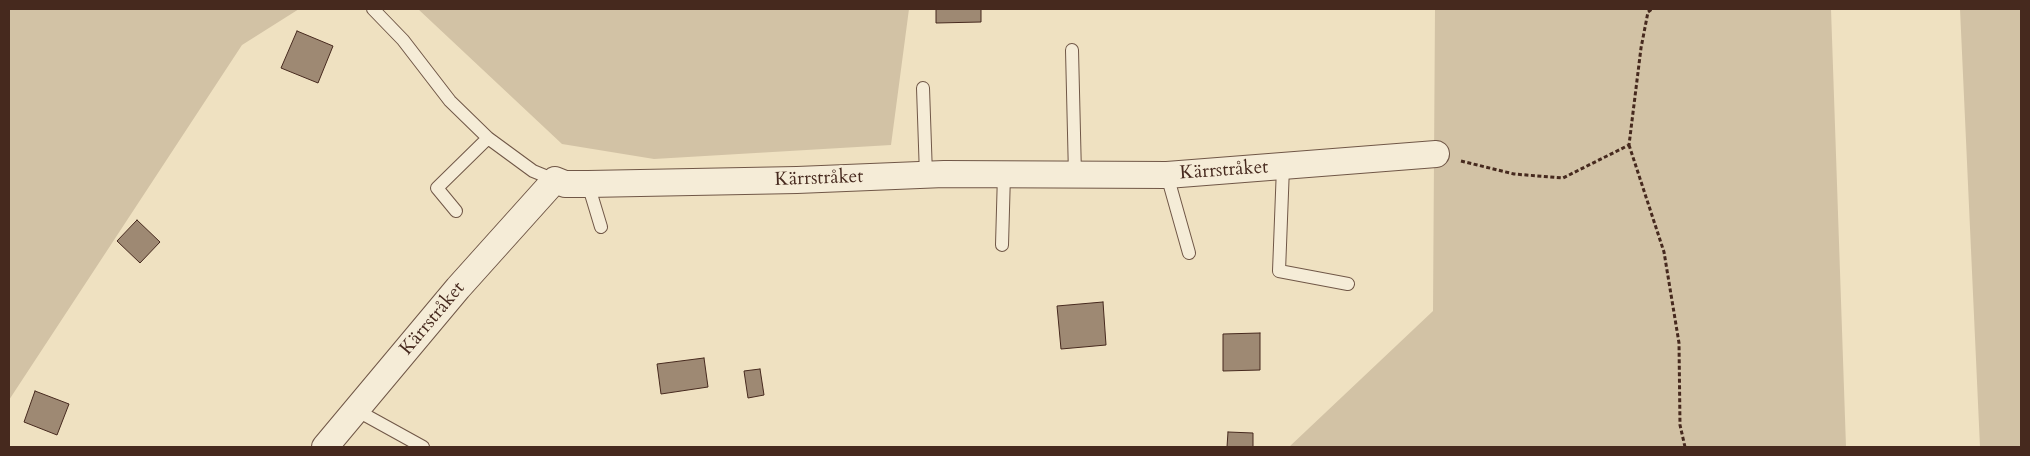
<!DOCTYPE html>
<meta charset="utf-8">
<style>
body{margin:0}
#map{position:relative;width:2030px;height:456px;overflow:hidden;background:#efe1c1;font-family:Cardo,serif}
canvas{display:block}
.frame{position:absolute;inset:0;border:10px solid #46291e;pointer-events:none}
</style>
<div id="map">
<canvas width="2030" height="456"></canvas>
<div class="frame"></div>
</div>
<script>
const ctx = document.querySelector('canvas').getContext('2d');
ctx.lineJoin = 'round';
function fill(path, color) { ctx.fillStyle = color; ctx.fill(path, 'evenodd'); }
const toPath = rows => new Path2D(rows.map(r => 'M' + r).join(''));
function strokePath(path, color, width, dash) { ctx.strokeStyle = color; ctx.lineWidth = width; ctx.lineCap = dash ? 'butt' : 'round'; ctx.setLineDash(dash || []); ctx.stroke(path); }
function drawText(font, color, halo, rows, align = 'center') {
  ctx.font = font + ' Cardo,serif'; ctx.lineWidth = 5; ctx.setLineDash([]); ctx.textBaseline = 'middle'; ctx.strokeStyle = halo; ctx.fillStyle = color; for (const [text, x, y, turn = 0] of rows) {
    ctx.save(); ctx.translate(x, y); ctx.rotate((+turn || 0) * Math.PI / 180); ctx.textAlign = isNaN(turn) ? turn : align; if (halo) ctx.strokeText(text, 0, 0); ctx.fillText(text, 0, 0); ctx.restore();
  }
}
const green = toPath([
 [9,9,299,9,242,45,9,400],
 [418,9,909,9,891,145,654,159,562,144],
 [1435,9,1831,9,1846,447,1289,447,1433,311],
 [1960,9,2021,9,2021,447,1980,447]
]);
const building = toPath([
 [936,9,981,9,981,22,936,23,936,9],
 [297,31,333,46,318,83,281,68,297,31],
 [137,220,160,242,140,263,117,241,137,220],
 [1103,302,1106,345,1061,349,1057,306,1103,302],
 [1260,333,1260,370,1223,371,1223,334,1260,333],
 [704,358,708,387,661,394,657,364,704,358],
 [760,369,764,395,748,398,744,371,760,369],
 [35,391,69,404,57,435,24,422,35,391],
 [1228,432,1253,433,1253,447,1227,447,1228,432]
]);
const path = toPath([
 [1629,145,1664,252,1679,343,1680,425,1685,447],
 [1461,161,1514,174,1563,178,1629,145,1641,48,1648,12,1652,9]
]);
const lane = toPath([
 [373,9,403,40,450,101,488,138,533,171,555,180],
 [1072,50,1075,175],
 [923,88,926,175],
 [1283,167,1279,271,1348,284],
 [1167,175,1189,253],
 [588,184,601,227],
 [456,211,437,188,488,138],
 [1002,245,1004,174],
 [356,410,423,447]
]);
const street = toPath([
 [325,447,458,288,555,180,565,184,588,184,797,180,944,174,1167,175,1436,154]
]);
const streetNames = [
 ["Kärrstråket",1224,171,-4],
 ["Kärrstråket",819,179,-2],
 ["Kärrstråket",433,319,-50]
];
fill(green, '#d2c2a5');
fill(building, '#9e8973');
strokePath(building, '#46291e', 1);
strokePath(lane, '#705747', 14);
strokePath(street, '#705747', 28);
strokePath(path, '#46291e', 3, [4, 2.5]);
strokePath(lane, '#f5ecd7', 12);
strokePath(street, '#f5ecd7', 26);
drawText('19px', '#46291e', '#f5ecd7', streetNames);
</script>
